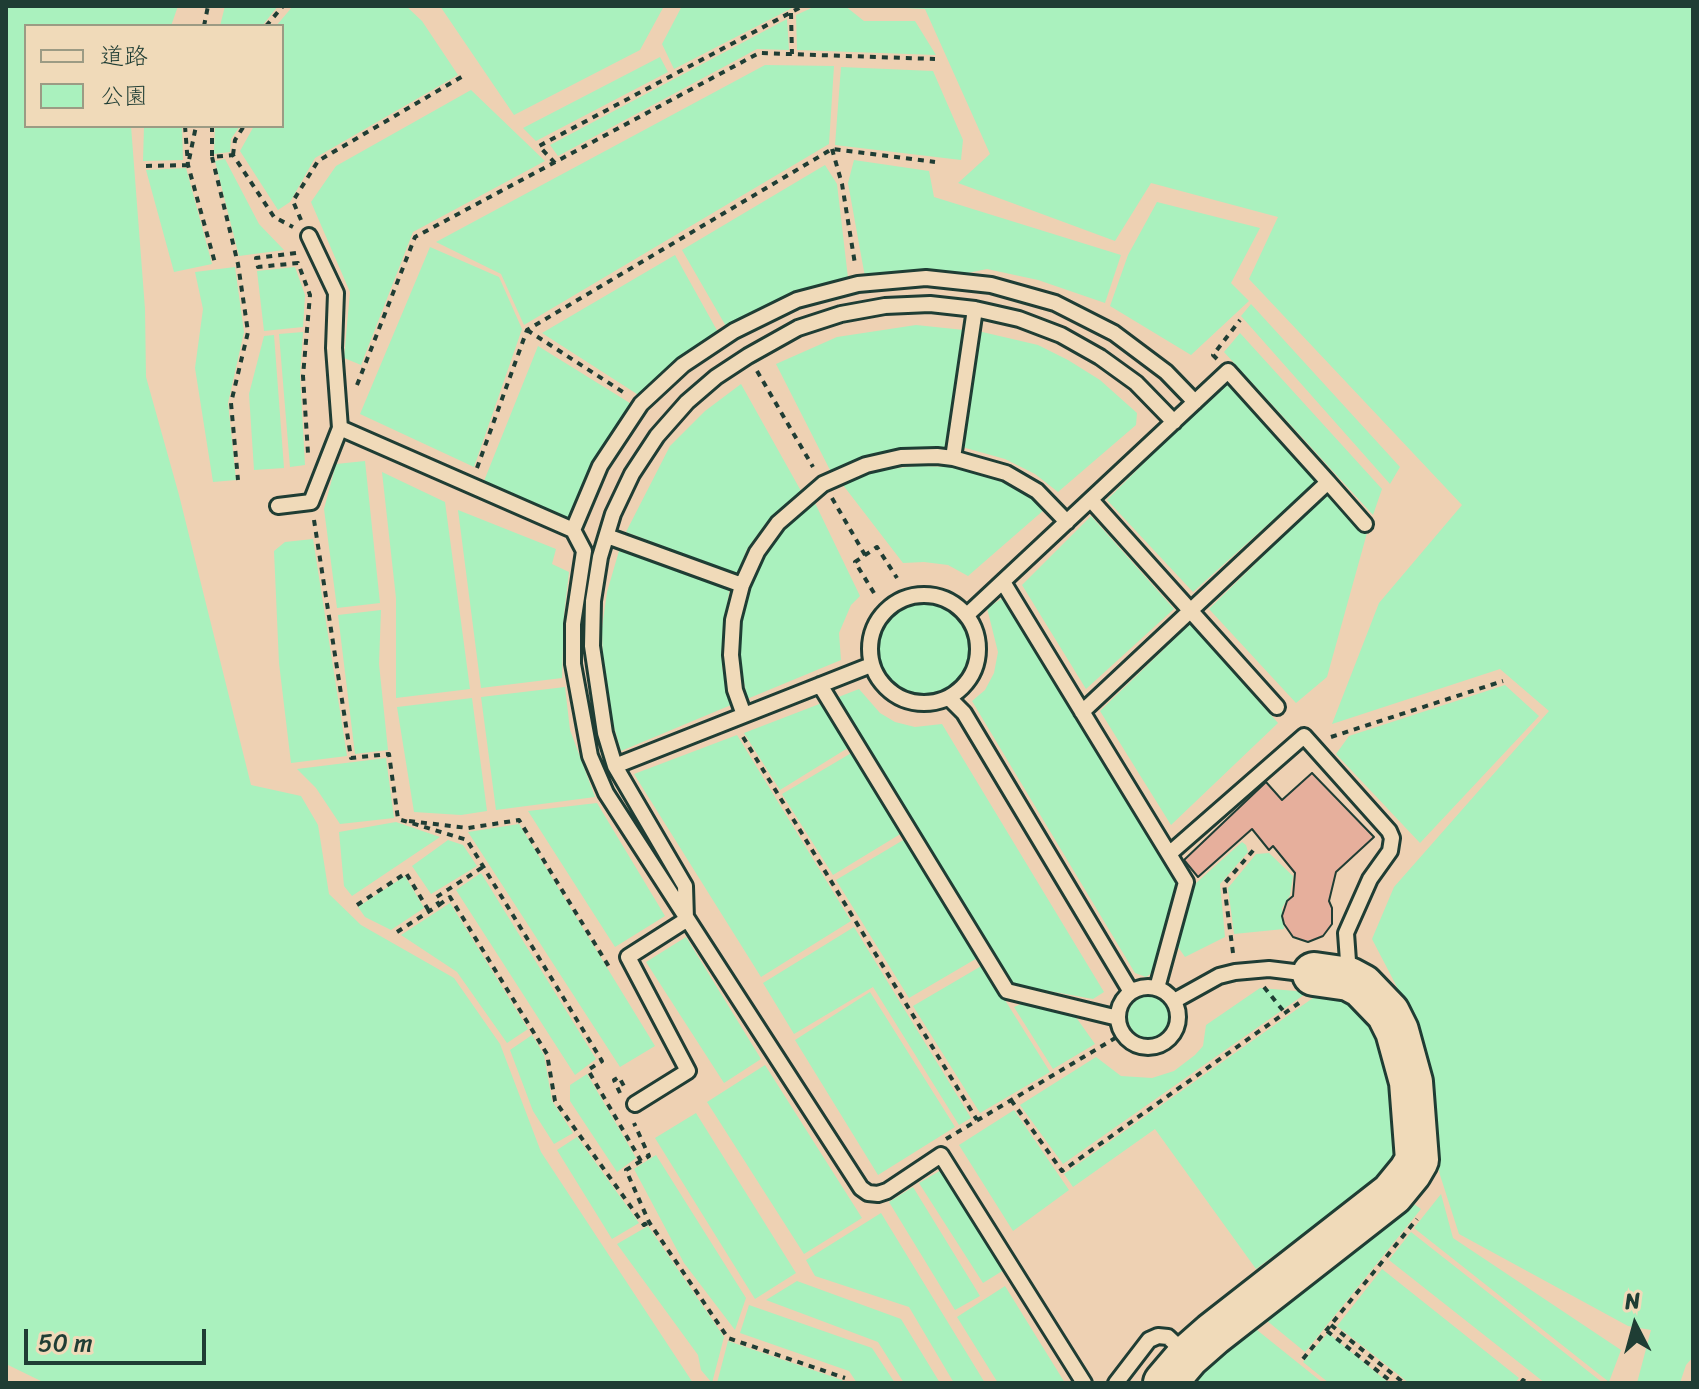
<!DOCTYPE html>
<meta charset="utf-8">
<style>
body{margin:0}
#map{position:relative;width:1699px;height:1389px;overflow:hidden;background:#eed1b3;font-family:Sriracha,"Klee One",sans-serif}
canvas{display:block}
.frame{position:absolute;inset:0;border:8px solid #1f3d34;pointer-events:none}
.legend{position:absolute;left:24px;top:24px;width:260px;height:104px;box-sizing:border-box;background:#f0dab9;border:2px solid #9c9b84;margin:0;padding:10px 14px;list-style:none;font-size:24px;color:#1f3d34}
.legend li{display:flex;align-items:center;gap:16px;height:40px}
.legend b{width:40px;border:2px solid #9c9b84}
.north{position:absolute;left:1595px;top:1285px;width:80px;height:80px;-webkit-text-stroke:6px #f0dab9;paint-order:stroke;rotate:354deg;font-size:22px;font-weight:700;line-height:32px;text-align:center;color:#1f3d34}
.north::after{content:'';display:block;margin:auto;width:28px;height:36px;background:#1f3d34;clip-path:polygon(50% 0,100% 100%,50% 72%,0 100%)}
.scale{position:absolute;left:24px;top:1329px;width:182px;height:36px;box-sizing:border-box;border:4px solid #1f3d34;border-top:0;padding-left:10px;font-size:24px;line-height:28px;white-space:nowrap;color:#1f3d34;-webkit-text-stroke:6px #f0dab9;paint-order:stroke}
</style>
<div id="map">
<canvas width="1699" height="1389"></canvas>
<div class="frame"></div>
<ul class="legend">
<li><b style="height:10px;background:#f0dab9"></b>道路</li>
<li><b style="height:22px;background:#aaf1be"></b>公園</li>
</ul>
<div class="north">N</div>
<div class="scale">50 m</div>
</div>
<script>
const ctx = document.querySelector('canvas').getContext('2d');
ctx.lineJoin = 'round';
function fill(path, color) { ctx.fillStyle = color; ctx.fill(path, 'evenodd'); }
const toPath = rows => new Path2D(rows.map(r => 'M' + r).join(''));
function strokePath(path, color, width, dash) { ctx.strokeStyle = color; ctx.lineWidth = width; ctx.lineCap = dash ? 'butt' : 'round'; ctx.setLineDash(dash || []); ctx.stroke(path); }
const green = toPath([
 [6,6,178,6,171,26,26,26,26,126,131,126,145,309,146,377,179,495,251,785,301,796,318,825,329,894,361,925,454,978,500,1044,541,1152,693,1383,45,1383,6,1364],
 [225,6,278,6,262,26,220,26],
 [293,6,406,6,422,21,458,75,315,158,290,202,278,210,240,151,254,126,282,126,282,26,276,26],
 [440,6,664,6,640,50,514,115],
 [682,6,796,6,674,69,662,44],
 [816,6,845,6,864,21,915,21,936,55,797,50,796,15],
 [867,6,1693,6,1693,1357,1686,1365,1680,1383,1637,1383,1651,1330,1628,1326,1459,1234,1440,1175,1397,987,1372,939,1394,887,1549,711,1500,669,1332,724,1379,603,1462,505,1249,279,1278,217,1151,183,1115,241,958,183,990,154,925,9],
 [787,19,789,50,757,49,558,156,550,145],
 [660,57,668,72,536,141,523,128],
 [765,65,834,66,829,144,524,325,501,274,436,242],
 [841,67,933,71,963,140,961,160,835,145],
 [471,90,545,161,413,232,361,365,344,358,350,292,311,202,336,166],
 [144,126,182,126,183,160,143,161],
 [215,126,240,126,231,139,230,152,214,154],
 [225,159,259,224,284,250,239,256,215,161],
 [854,160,929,171,934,197,1121,255,1105,303,1038,280,987,269,963,274,911,273,865,277,848,183],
 [825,165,837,184,848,278,804,290,760,310,727,328,682,250],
 [186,168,212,264,174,272,146,170],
 [1157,202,1260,228,1231,283,1249,301,1191,355,1110,306,1128,255],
 [430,247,499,277,522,329,474,467,360,414],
 [675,255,719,334,640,396,542,333],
 [235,267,244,332,228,403,236,480,213,482,195,368,203,309,195,272],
 [295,267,305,295,303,327,264,331,257,271],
 [1251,304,1400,467,1390,484,1241,316],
 [916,325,964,330,945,447,872,456,831,472,776,364,837,337],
 [978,331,1038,345,1068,360,1100,380,1137,413,1136,425,1058,492,1035,474,1005,459,962,447],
 [303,332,300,376,305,465,290,467,279,334],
 [1240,333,1382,489,1373,515,1224,352],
 [274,335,284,468,254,470,249,394,264,336],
 [538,346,633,405,593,462,569,519,484,481],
 [1225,382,1316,481,1193,592,1107,500],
 [741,384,801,491,766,523,747,549,737,574,626,532,670,446,705,411],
 [365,461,380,603,337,608,324,509,336,464],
 [917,466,951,467,986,475,1019,490,1045,509,968,576,948,565,924,562,903,563,843,485,872,471],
 [382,472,445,502,470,689,396,698,396,598],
 [1328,493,1367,533,1327,677,1296,703,1209,609],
 [815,503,860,596,851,605,839,633,841,660,747,699,739,654,740,622,749,590,761,559,783,531],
 [458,510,556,549,552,564,569,572,564,615,562,678,481,688],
 [1091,516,1174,609,1086,689,1022,585],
 [313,539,347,756,291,763,279,663,274,551,285,542],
 [619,551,730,588,723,625,722,667,731,705,621,751,609,710,603,670,602,628,607,592],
 [1003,598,1176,884,1155,971,1146,977,1135,973,972,701,985,690,994,673,998,652,987,608],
 '875 649a48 48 0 1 1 96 0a48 48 0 1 1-96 0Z',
 [381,610,379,664,388,750,355,754,338,615],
 [1190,624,1278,723,1171,825,1100,711],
 [1505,685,1539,716,1420,843,1336,754,1349,736],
 [565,687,570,730,595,797,496,810,481,697],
 [859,689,880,713,895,722,915,727,942,724,1104,992,1093,999,1010,984,836,698],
 [472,698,487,811,461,815,414,812,397,707],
 [822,703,851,746,780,790,744,733],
 [737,735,851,921,761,977,634,774],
 [853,752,902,833,833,875,782,794],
 [386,758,394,818,340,824,316,788,297,769],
 [597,803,665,916,615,947,528,811],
 [396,822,440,837,352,896,344,886,339,832],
 [519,824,655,1046,620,1067,468,832],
 [905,839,979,957,909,998,836,880],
 [448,840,463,845,477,866,431,894,412,866],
 [1242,842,1246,845,1248,852,1220,884,1225,937,1185,957,1178,947,1195,884],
 [1269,853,1293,876,1290,895,1282,908,1284,929,1234,934,1228,888,1256,854],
 [481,873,596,1059,575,1075,456,890],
 [405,876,424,908,391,930,365,917,358,907],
 [450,903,528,1029,507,1043,457,972,401,935],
 [854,927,971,1118,959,1125,873,987,794,1034,763,983],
 [686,937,761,1059,724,1083,646,962],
 [983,965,1050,1072,980,1113,913,1006],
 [1260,988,1308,992,1063,1164,1020,1105,1096,1057,1121,1076,1152,1078,1174,1071,1195,1055,1203,1046,1206,1025],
 [870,992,955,1127,878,1175,795,1040],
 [1320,993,1339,998,1351,1006,1363,1019,1385,1053,1398,1152,1387,1172,1256,1269,1155,1129,1073,1187,1064,1174],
 '1128 1017a21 21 0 1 1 42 0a21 21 0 1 1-42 0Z',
 [1023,1003,1073,1013,1095,1044,1053,1069,1014,1007],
 [532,1035,544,1055,552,1101,573,1133,554,1144,533,1111,510,1050],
 [765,1065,862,1218,804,1254,707,1102],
 [587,1074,636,1158,617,1172,570,1101,570,1085],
 [1014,1110,1069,1190,1013,1231,959,1145],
 [696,1113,796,1273,755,1299,655,1138],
 [577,1137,639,1223,612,1239,557,1150],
 [656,1155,746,1298,735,1330,684,1263,634,1169],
 [943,1169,1007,1268,983,1283,919,1183],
 [913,1187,980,1296,955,1310,889,1202],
 [1441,1194,1453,1238,1621,1350,1609,1382,1414,1228],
 [1414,1204,1421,1209,1305,1352,1266,1320],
 [881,1213,985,1383,954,1383,909,1307,815,1276,806,1260],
 [648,1226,724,1337,712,1383,701,1370,698,1355,617,1244],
 [1411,1232,1603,1383,1545,1383,1389,1260],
 [1382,1269,1519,1378,1515,1383,1409,1383,1337,1326],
 [797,1281,901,1319,940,1383,904,1383,878,1342,766,1300],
 [1005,1286,1065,1383,998,1383,957,1317],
 [749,1305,872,1348,895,1383,857,1383,849,1371,740,1333],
 [1252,1326,1323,1383,1182,1383],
 [1328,1333,1389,1383,1329,1383,1303,1362],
 [728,1341,842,1380,844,1383,717,1383]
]);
const building = toPath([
 [1312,773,1374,837,1336,872,1329,901,1332,908,1332,924,1323,936,1308,942,1293,937,1284,924,1282,916,1287,901,1293,896,1295,873,1273,846,1269,850,1252,829,1198,877,1184,860,1266,782,1282,800,1312,773]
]);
const path = toPath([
 [791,13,792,54],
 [204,26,208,6],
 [266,26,283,6],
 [185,126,188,165,215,263],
 [212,126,212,157,233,155,274,217,293,227],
 [832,149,842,184,855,264],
 [233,155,235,140,244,126],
 [212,157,238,264,248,332,231,403,238,480],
 [555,163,539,146,803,6],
 [146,166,188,165,196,126],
 [301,220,293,201,318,161,463,76],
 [296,253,256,258,258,267,298,263,310,295,303,376,308,453],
 [527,330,626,394],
 [1217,359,1213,355,1240,320],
 [757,371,813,467],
 [357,385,415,237,759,53,935,59],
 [477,468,527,330,832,149,935,162],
 [832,498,865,555],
 [314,520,351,758,389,754,398,819,467,840,602,1061,588,1070,641,1161,649,1156,634,1123],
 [874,593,855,562,877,547,897,578],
 [743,737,977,1120],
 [1331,737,1503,681],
 [409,821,468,828,519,820,611,970],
 [357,905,406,873,429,911],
 [439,905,450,897,547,1054,555,1101,644,1225,649,1222],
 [397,932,439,905,435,898,483,867],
 [1233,953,1224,884,1257,846],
 [1264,987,1285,1013],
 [620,1093,614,1080,619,1077,626,1090],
 [1011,1100,1062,1171,1299,1003],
 [946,1139,1117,1037],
 [641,1161,626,1170,649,1222,728,1338,845,1378],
 [1331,1325,1404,1383],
 [1327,1331,1393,1383],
 [1303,1359,1417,1219],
 [1521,1383,1523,1380,1527,1383]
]);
const lane = toPath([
 [309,236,336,293,334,348,340,428,573,530,584,551,573,624,573,664,590,756,606,793,861,1188,868,1193,878,1194,887,1191,941,1155,1084,1383],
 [953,458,975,309],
 [1328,482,1365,524],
 [1091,500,1277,707],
 [278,506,311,502,340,428],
 [573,530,600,466,641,404,683,365,734,331,797,300,858,284,926,278,991,285,1055,303,1114,333,1166,372,1195,402],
 [607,536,742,585],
 [1003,582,1186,882,1157,988],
 '870 649a54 54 0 1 1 108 0a54 54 0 1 1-108 0Z',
 [967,615,1228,371,1328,482,1082,712],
 [820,685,1007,991,1118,1018],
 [949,698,964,713,1131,992],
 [744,715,735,690,731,655,733,620,742,585,757,552,778,523,823,484,866,465,901,457,937,456,953,458,1006,473,1037,491,1067,522],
 [615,766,871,665],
 [1169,854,1304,736,1389,831,1392,838,1390,851,1370,879,1346,933,1349,975],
 [686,919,685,886,615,766,605,733,592,646,593,601,600,557,613,514,632,474,657,436,687,402,716,377,748,356,798,328,841,314,885,306,930,304,975,309,1019,319,1061,335,1100,357,1136,383,1174,422],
 '1118 1017a30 30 0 1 1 60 0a30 30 0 1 1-60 0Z',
 [1174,1001,1219,976,1235,972,1269,969,1310,974],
 [635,1104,688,1071,628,957,686,920],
 [1116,1383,1149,1340,1158,1336,1168,1337,1187,1355]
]);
const secondary = toPath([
 [1165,1383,1188,1356,1213,1334,1392,1194,1410,1172,1417,1160,1411,1082,1397,1031,1388,1013,1362,986,1349,979,1314,974]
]);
fill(green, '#aaf1be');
fill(building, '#e6af9c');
strokePath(building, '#1f3d34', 2);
strokePath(lane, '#1f3d34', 20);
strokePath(secondary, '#1f3d34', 48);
strokePath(path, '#1f3d34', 4, [6, 6]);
strokePath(lane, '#f0dab9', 14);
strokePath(secondary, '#f0dab9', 42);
</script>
